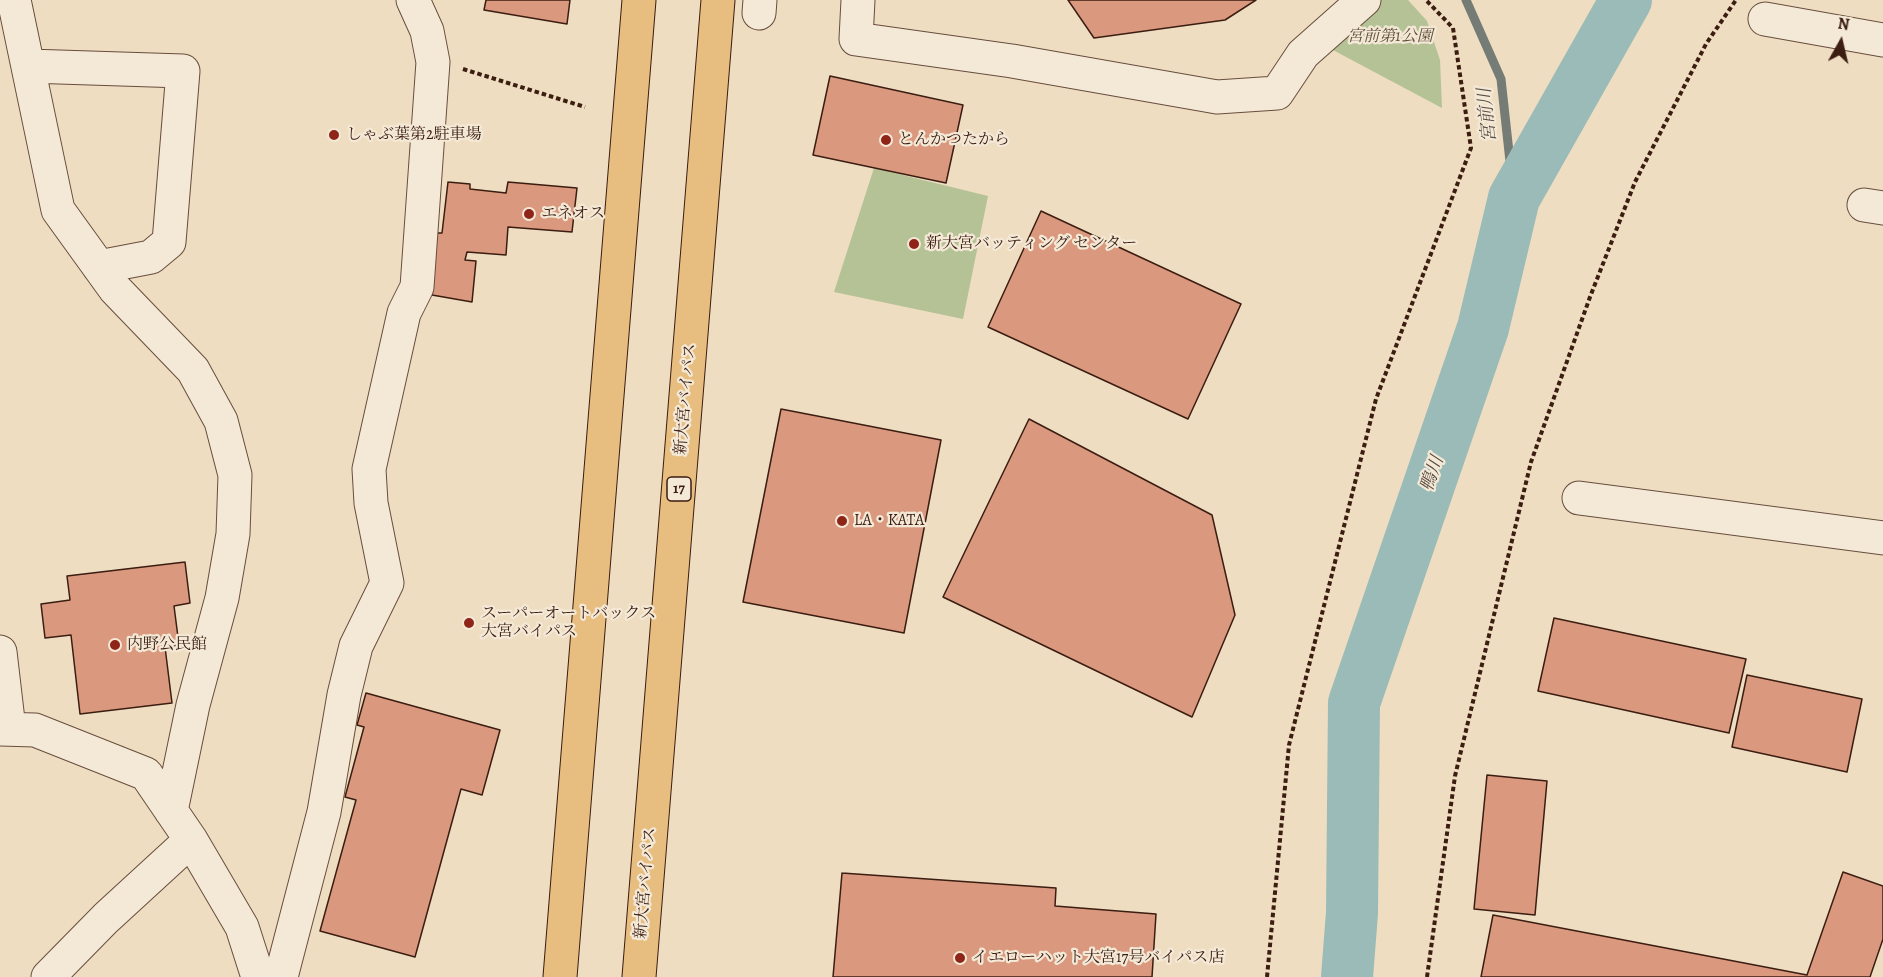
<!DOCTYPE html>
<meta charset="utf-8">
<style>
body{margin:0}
#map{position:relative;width:1883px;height:977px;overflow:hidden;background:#eeddc1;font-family:Alegreya,serif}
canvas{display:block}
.north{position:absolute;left:1811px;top:12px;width:60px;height:60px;-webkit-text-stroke:4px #f4e9d7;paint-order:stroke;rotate:8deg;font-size:16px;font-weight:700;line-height:24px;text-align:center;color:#3b1d11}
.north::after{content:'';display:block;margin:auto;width:21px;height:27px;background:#3b1d11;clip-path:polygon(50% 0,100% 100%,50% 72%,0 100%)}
</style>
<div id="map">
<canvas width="1883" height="977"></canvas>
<div class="north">N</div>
</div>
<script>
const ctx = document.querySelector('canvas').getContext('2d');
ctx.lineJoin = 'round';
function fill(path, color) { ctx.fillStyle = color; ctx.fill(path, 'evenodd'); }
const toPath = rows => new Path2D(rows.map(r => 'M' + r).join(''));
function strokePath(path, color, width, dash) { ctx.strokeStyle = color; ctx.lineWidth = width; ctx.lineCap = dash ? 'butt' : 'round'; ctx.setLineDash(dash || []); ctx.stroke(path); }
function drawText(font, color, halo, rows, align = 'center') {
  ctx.font = font + ' Alegreya,"Noto Serif JP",serif'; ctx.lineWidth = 4.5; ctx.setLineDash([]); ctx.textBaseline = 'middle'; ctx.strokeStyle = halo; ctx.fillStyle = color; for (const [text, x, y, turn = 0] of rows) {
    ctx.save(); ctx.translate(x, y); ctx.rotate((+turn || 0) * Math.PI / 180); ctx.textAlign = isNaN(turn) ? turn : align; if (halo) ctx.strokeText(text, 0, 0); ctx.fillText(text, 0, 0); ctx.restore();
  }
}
const green = toPath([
 [1369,0,1408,0,1427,21,1440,60,1442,108,1316,41],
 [874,168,988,196,963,319,834,292]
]);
const stream = toPath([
 [1466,0,1501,79,1514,198]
]);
const river = toPath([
 [1347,977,1352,913,1354,703,1483,328,1514,198,1626,0]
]);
const building = toPath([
 [486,0,570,0,567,24,484,10,486,0],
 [1068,0,1256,0,1225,20,1094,38,1068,0],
 [830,76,963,105,946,183,813,155,830,76],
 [448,182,470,184,470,189,506,193,508,182,577,188,572,232,508,227,506,255,467,252,465,260,476,261,472,302,432,295,437,233,442,233,448,182],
 [1041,211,1241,304,1188,419,988,327,1041,211],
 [781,409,941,440,904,633,743,602,781,409],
 [1029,419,1212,515,1235,615,1192,717,943,597,1029,419],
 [185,562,190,603,174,606,179,645,165,647,172,703,80,714,71,635,45,638,41,604,70,600,67,576,185,562],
 [1554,618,1746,659,1729,733,1538,691,1554,618],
 [1747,675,1862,699,1847,772,1732,747,1747,675],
 [366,693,500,730,482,795,461,789,415,957,320,931,356,800,345,797,364,727,357,725,366,693],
 [1487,775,1547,781,1535,915,1474,909,1487,775],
 [1843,872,1883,886,1883,939,1870,977,1481,977,1493,915,1807,975,1843,872],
 [842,873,1056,888,1055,906,1156,914,1152,977,833,977,842,873]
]);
const path = toPath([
 [463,69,585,107],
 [1267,977,1289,745,1376,399,1471,148,1453,28,1426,0],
 [1427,977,1455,776,1531,462,1590,297,1635,182,1706,44,1736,0]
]);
const minor = toPath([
 [14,0,58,210,115,289,193,370,221,421,235,475,233,534,222,598,193,705,171,811],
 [858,0,856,39,1012,61,1217,97,1277,93,1303,54,1364,0],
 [759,13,760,0],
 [1765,19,1883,40],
 [28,66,183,71,169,242,151,257,99,267],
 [1864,205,1883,208],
 [1579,498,1883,538],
 [0,652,9,729],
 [0,729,35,730,146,774,191,840,242,927,258,977],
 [48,977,106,918,191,840],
 [281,977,324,812,344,695,356,646,387,583,371,503,369,469,404,313,417,287,433,62,427,31,413,0]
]);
const highway = toPath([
 [560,977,639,0],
 [639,977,718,0]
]);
const markers = [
 [334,135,6,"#8f2418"],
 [886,140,6,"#8f2418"],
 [529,214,6,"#8f2418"],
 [914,244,6,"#8f2418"],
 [842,521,6,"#8f2418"],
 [469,623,6,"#8f2418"],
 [115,645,6,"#8f2418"],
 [960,958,6,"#8f2418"]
];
const shields = [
 [679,489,24]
];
const shieldNames = [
 ["17",679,489]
];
const parkNames = [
 ["宮前第1公園",1390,37]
];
const poiNames = [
 ["しゃぶ葉第2駐車場",346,135],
 ["とんかつたから",898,140],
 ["エネオス",541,214],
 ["新大宮バッティング センター",926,244],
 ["LA・KATA",854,521],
 ["スーパーオートバックス",481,614],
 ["大宮バイパス",481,632],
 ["内野公民館",127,645],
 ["イエローハット大宮17号バイパス店",972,958]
];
const streetNames = [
 ["新大宮バイパス",686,399,-85],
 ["新大宮バイパス",646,883,-85]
];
const waterNames = [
 ["宮前川",1488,115,-96],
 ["鴨川",1433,474,-71]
];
fill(green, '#b4c296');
strokePath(stream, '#747c75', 9);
strokePath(river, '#9abbb7', 52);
fill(building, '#da987e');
strokePath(building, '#3b1d11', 1.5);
strokePath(minor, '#684d3d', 35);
strokePath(highway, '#3b1d11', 35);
strokePath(path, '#3b1d11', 4, [4.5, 3]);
strokePath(minor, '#f4e9d7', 33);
strokePath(highway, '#e7be80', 33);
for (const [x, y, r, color] of markers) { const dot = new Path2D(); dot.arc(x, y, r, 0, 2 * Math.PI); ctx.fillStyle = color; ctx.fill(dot); strokePath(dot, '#f4e9d7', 2); }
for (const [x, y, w] of shields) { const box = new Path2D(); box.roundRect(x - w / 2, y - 12, w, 24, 4.5); ctx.fillStyle = '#f4e9d7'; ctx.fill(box); strokePath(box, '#3b1d11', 1.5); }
drawText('bold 15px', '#3b1d11', null, shieldNames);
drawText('italic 16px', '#5f4f39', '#f4e9d7', parkNames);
drawText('16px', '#3b1d11', '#f4e9d7', poiNames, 'left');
drawText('16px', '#3b1d11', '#f4e9d7', streetNames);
drawText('italic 18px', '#584c43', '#f4e9d7', waterNames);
</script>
